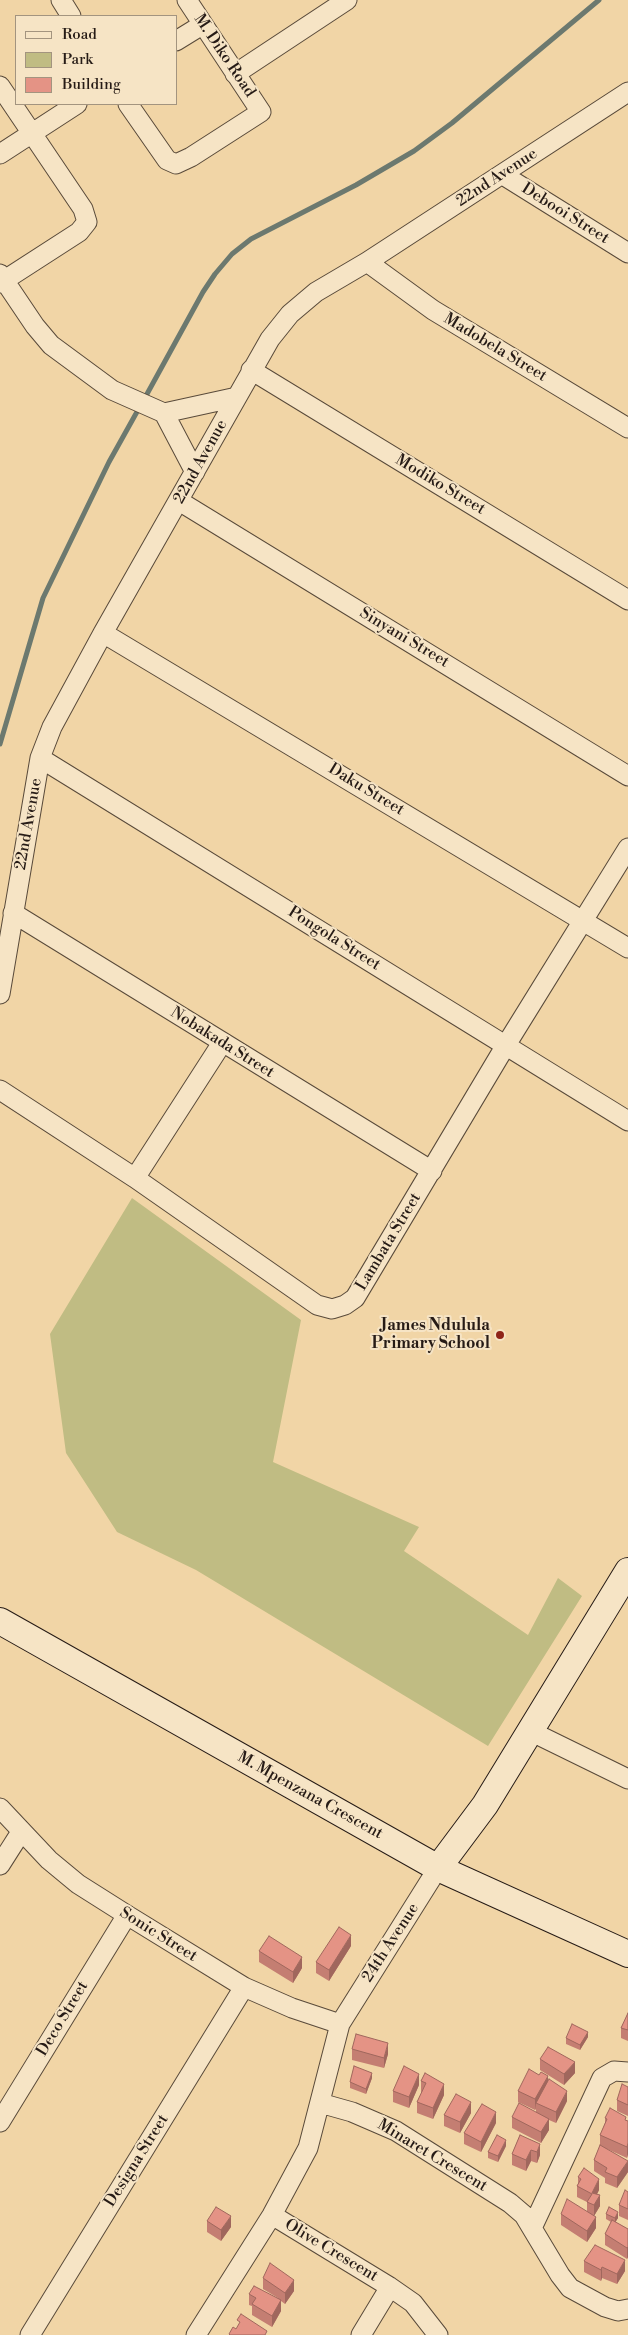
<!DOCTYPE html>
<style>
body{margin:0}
#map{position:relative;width:628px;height:2335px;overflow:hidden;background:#f1d5a6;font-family:"Libre Bodoni",serif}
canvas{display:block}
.legend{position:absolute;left:15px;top:15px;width:162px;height:90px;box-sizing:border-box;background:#f6e4c5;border:1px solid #a3947f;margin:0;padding:6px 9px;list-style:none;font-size:15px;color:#261b16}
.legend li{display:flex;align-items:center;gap:10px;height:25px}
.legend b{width:25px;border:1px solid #a3947f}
</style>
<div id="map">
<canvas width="628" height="2335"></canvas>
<ul class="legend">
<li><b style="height:6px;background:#f6e4c5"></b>Road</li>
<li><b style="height:14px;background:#c0bc83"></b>Park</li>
<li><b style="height:14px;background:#e49385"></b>Building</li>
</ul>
</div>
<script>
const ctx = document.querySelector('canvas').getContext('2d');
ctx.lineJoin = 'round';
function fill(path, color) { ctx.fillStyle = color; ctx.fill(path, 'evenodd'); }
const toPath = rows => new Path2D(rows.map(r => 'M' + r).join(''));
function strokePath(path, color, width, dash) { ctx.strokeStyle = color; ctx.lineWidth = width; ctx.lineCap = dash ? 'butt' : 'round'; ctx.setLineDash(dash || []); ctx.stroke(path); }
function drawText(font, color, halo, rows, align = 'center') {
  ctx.font = font + ' "Libre Bodoni",serif'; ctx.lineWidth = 4; ctx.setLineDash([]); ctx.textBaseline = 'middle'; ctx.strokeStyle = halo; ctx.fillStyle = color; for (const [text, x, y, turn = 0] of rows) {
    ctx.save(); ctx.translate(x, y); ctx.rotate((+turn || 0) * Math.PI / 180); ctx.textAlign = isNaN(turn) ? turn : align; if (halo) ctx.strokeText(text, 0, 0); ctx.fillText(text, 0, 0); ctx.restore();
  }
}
const green = toPath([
 [132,1198,301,1320,273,1462,419,1527,404,1551,528,1635,558,1578,582,1596,488,1746,196,1570,117,1532,66,1453,50,1334]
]);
const stream = toPath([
 [147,394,203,292,215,274,232,254,251,239,356,185,414,151,452,123,599,0],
 [0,744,43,598,109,462,138,410]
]);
const street = toPath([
 [61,0,71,16],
 [176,41,202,25],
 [235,74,347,0],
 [0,86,83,209,87,222,79,232,0,283],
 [128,104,167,160,176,164,191,157,261,112,187,0],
 [0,154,77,104],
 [503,175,628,253],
 [367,262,433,310,628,428],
 [0,274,35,326,51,345,112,390,164,413,195,472],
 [251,370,628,600],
 [164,413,237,397],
 [179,501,628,776],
 [103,633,628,948],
 [40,758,628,1121],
 [13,913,432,1171],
 [0,994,40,758,52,727,103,633,270,339,290,314,316,292,367,262,628,92],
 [0,1090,135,1178,317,1305,332,1309,345,1305,355,1298,506,1045,628,848],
 [135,1178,222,1043],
 [530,1731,628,1779],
 [0,1808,49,1860,78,1884,127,1915,244,1987,292,2008,340,2024],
 [0,1865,21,1832],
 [320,2103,352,2112,396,2131,510,2203,524,2215,560,2275,570,2288,605,2307,618,2311,628,2309],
 [0,2122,127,1915],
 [272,2215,390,2287],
 [532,2228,602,2078,614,2071,628,2072],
 [30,2335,244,1987],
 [196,2335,272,2215,308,2148,340,2024,438,1868],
 [361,2335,390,2287,413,2303,438,2335]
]);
const secondary = toPath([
 [0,1621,438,1868,628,1954],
 [438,1868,485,1805,628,1571]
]);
const wall = toPath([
 [351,1946,329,1981,316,1973,316,1962],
 [259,1951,302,1968,293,1983,259,1962],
 [628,2013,628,2041,621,2038,621,2028],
 [588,2037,580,2050,566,2044,566,2038],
 [352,2049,388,2054,384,2068,352,2060],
 [540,2059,575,2073,564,2085,540,2070],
 [425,2073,444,2095,433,2119,417,2113,417,2102,422,2092,421,2092,421,2081],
 [372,2078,366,2094,350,2088,350,2082],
 [548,2080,567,2101,556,2123,549,2120,549,2130,541,2143,512,2128,512,2117,536,2112,536,2109,535,2110,518,2102,518,2091],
 [419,2085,409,2108,393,2102,393,2091],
 [628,2087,628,2116,617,2111,617,2100],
 [471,2113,460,2133,444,2126,444,2115],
 [605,2118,628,2121,628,2154,627,2158,607,2149,628,2172,617,2188,605,2183,605,2178,594,2171,594,2160,600,2145,600,2135,605,2123],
 [496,2123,481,2152,464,2144,464,2133],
 [520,2135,540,2155,537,2163,531,2161,526,2171,512,2165,512,2154],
 [506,2146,498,2162,488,2158,488,2152],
 [578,2177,599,2190,597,2194,600,2206,594,2216,596,2228,587,2242,561,2225,561,2214,587,2211,587,2202,577,2197,577,2186,578,2184],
 [628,2192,628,2220,619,2216,619,2205],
 [606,2214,618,2218,615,2222,628,2229,628,2257,627,2259,605,2245,605,2234,611,2222,606,2219],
 [207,2221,231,2227,221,2241,207,2232],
 [584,2261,625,2271,617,2284,602,2278,601,2281,584,2272],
 [263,2278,294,2291,285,2304,281,2301,281,2311,272,2327,252,2315,252,2306,249,2305,249,2294,278,2298,263,2289]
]);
const shadedWall = toPath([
 [351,1935,351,1946,329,1981,329,1970],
 [302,1957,302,1968,293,1983,293,1972],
 [588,2032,588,2037,580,2050,580,2045],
 [388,2043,388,2054,384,2068,384,2058],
 [575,2062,575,2073,564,2085,564,2074],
 [372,2073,372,2078,366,2094,366,2089],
 [419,2074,419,2085,409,2108,409,2097],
 [548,2076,548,2087,536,2103,535,2110,535,2099],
 [444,2084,444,2095,433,2119,433,2108],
 [567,2091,567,2101,556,2123,556,2112],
 [471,2102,471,2113,460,2133,460,2122],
 [496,2112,496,2123,481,2152,481,2142],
 [549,2119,549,2130,541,2143,541,2132],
 [506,2140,506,2146,498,2162,498,2156],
 [628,2143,628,2154,627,2158,627,2147],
 [540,2144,540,2155,537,2163,537,2152],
 [531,2150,531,2161,526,2171,526,2160],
 [628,2161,628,2172,617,2188,617,2177],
 [599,2179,599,2190,592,2204,592,2193],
 [600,2195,600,2206,594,2216,594,2205],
 [618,2212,618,2218,615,2223,615,2218],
 [231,2216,231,2227,221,2241,221,2230],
 [596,2217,596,2228,587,2242,587,2231],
 [628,2247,628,2257,627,2259,627,2248],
 [625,2260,625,2271,617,2284,617,2274],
 [602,2267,602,2278,601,2281,601,2270],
 [294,2280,294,2291,285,2304,285,2293],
 [281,2300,281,2311,272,2327,272,2316]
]);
const building = toPath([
 [339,1927,351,1935,329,1970,316,1962,339,1927],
 [269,1936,302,1957,293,1972,259,1951,269,1936],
 [628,2013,628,2030,621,2028,628,2013],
 [572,2024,588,2032,580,2045,566,2038,572,2024],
 [356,2034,388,2043,384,2058,352,2049,356,2034],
 [548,2047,575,2062,564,2074,540,2059,548,2047],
 [354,2066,372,2073,366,2089,350,2082,354,2066],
 [404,2066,419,2074,409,2097,393,2091,404,2066],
 [529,2069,539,2075,541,2072,548,2076,535,2099,518,2091,529,2069],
 [425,2073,444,2084,433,2108,417,2102,426,2083,421,2081,425,2073],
 [549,2079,567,2091,556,2112,536,2103,549,2079],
 [622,2084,628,2087,628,2105,617,2100,622,2084],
 [456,2094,471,2102,460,2122,444,2115,456,2094],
 [519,2103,549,2119,541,2132,512,2117,519,2103],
 [482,2104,496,2112,481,2142,464,2133,482,2104],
 [610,2108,626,2117,625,2120,628,2121,628,2143,627,2147,600,2135,607,2119,605,2118,610,2108],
 [497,2135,506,2140,498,2156,488,2152,497,2135],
 [520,2135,540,2144,537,2152,531,2150,526,2160,512,2154,520,2135],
 [600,2145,628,2161,617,2177,605,2172,607,2168,594,2160,600,2145],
 [584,2168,599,2179,592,2193,600,2195,594,2205,587,2202,592,2194,577,2186,581,2179,578,2177,584,2168],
 [625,2190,628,2192,628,2209,619,2205,625,2190],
 [567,2199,596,2217,587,2231,561,2214,567,2199],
 [216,2207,231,2216,221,2230,207,2221,216,2207],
 [609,2207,618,2212,615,2218,606,2214,609,2207],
 [612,2220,628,2229,628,2247,627,2248,605,2234,612,2220],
 [595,2245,625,2260,617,2274,602,2267,601,2270,584,2261,595,2245],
 [270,2263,294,2280,285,2293,263,2278,270,2263],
 [254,2286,281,2300,272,2316,252,2304,256,2298,249,2294,254,2286],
 [241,2314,267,2331,265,2335,230,2335,229,2334,233,2327,236,2329,240,2322,237,2320,241,2314]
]);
const markers = [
 [500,1335,5,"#8f2418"]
];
const streetNames = [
 ["M. Diko Road",224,56,56],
 ["22nd Avenue",497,178,-33],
 ["Debooi Street",565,214,32],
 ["Madobela Street",495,348,31],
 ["22nd Avenue",201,462,-61],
 ["Modiko Street",440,485,31],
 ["Sinyani Street",404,638,31],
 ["Daku Street",366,790,31],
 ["22nd Avenue",29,824,-80],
 ["Pongola Street",334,939,32],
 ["Nobakada Street",222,1043,32],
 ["Lambata Street",389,1242,-59],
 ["M. Mpenzana Crescent",310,1796,29],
 ["Sonic Street",158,1935,32],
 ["24th Avenue",391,1943,-57],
 ["Deco Street",63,2019,-59],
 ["Minaret Crescent",432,2156,31],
 ["Designa Street",137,2161,-58],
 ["Olive Crescent",331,2251,31]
];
const poiNames = [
 ["James Ndulula",490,1326],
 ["Primary School",490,1344]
];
fill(green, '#c0bc83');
strokePath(stream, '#6c796f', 5);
strokePath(street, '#594a3a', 21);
strokePath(secondary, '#261b16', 28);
strokePath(street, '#f6e4c5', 19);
strokePath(secondary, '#f6e4c5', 26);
fill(wall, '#c47e72');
fill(shadedWall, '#a0675d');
fill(building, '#e49385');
strokePath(building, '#a0675d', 1);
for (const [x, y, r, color] of markers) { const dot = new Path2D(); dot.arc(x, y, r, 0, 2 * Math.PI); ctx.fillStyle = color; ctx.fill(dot); strokePath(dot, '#f6e4c5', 2); }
drawText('16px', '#261b16', '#f6e4c5', streetNames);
drawText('bold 16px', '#261b16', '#f6e4c5', poiNames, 'right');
</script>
